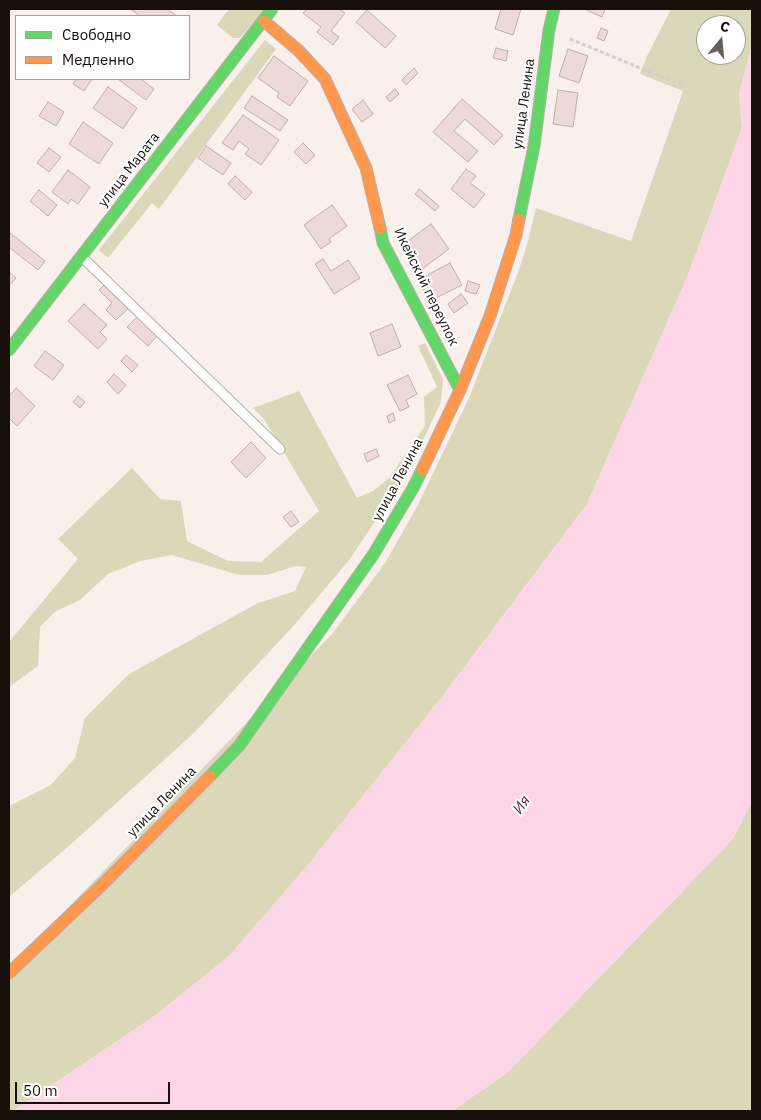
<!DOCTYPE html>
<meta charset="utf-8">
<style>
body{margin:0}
#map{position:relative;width:761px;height:1120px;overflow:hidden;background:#f9f0ec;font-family:"IBM Plex Sans",sans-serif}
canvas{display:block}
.frame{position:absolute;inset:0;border:10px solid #170f0a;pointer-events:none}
.legend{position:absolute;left:15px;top:15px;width:175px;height:65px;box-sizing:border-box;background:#fff;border:1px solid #a29f9d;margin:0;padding:6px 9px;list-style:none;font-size:15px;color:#170f0a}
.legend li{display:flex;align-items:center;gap:10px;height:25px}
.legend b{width:25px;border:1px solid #a29f9d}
.north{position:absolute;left:696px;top:15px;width:50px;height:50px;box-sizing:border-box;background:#fff;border:1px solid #a29f9d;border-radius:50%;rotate:17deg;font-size:14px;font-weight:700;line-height:20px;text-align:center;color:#170f0a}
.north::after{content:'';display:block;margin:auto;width:18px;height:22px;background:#665e59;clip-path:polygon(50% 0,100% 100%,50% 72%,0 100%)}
.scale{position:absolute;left:15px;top:1082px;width:155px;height:22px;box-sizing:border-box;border:2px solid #170f0a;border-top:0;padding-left:6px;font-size:15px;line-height:18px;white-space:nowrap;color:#170f0a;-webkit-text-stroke:4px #fff;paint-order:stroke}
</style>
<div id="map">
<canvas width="761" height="1120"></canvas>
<div class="frame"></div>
<ul class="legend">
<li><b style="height:6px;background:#63d668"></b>Свободно</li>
<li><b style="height:6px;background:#ff974d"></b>Медленно</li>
</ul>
<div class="north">С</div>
<div class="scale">50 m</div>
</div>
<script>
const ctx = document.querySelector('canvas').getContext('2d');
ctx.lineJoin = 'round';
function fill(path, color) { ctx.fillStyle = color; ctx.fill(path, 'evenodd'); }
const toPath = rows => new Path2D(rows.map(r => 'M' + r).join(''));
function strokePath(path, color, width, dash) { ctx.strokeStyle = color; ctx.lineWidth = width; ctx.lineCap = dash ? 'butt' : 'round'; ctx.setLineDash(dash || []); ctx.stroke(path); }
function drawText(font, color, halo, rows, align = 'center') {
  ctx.font = font + ' "IBM Plex Sans",sans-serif'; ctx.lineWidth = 4; ctx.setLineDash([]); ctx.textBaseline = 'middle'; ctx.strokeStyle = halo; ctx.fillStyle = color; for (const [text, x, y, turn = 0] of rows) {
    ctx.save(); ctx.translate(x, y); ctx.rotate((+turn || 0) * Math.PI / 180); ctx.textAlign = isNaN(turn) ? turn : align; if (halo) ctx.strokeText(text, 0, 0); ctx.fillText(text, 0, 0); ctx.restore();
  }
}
const green = toPath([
 [229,9,265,9,240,38,233,38,217,25],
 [671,9,752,9,752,45,739,94,742,128,688,275,587,504,441,698,307,866,229,956,156,1015,13,1111,9,1111,9,969,332,634,385,563,418,505,469,398,519,270,528,241,536,208,631,241,683,91,640,74,647,56],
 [706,25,736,25,736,55,706,55],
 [265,40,276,49,159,209,152,203,108,258,99,250],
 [425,343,443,379,441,402,409,470,350,559,296,623,195,732,70,845,9,897,9,806,51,785,75,758,85,718,129,674,258,603,295,591,306,567,296,566,267,575,239,575,172,555,140,561,108,574,80,600,56,611,40,627,38,666,9,687,9,642,78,559,58,539,132,468,160,499,181,501,187,541,228,561,261,562,319,511,264,419,253,408,299,391,357,498,373,491,389,478,425,426,424,397,437,387,418,346],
 [752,802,752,1111,452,1111,507,1073,732,840]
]);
const water = toPath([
 [752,45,752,802,732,840,507,1073,452,1111,13,1111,156,1015,229,956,307,866,441,698,587,504,688,275,742,128,739,94]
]);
const building = toPath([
 [130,9,167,9,177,16,140,16,130,9],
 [307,9,339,9,345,13,331,31,339,37,333,45,317,32,321,27,303,13,307,9],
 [501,9,521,9,513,35,495,29,501,9],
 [584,9,605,9,602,17,584,9],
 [367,10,396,36,385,48,356,22,367,10],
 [601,28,608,31,604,41,597,38,601,28],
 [496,48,508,51,506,61,493,58,496,48],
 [568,49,588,56,579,83,559,76,568,49],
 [274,56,308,81,290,106,277,97,279,93,258,78,274,56],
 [414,68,418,73,406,85,402,80,414,68],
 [76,79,92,79,84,91,73,84,76,79],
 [118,79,141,79,154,89,146,100,118,79],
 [108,87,137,108,123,129,93,108,108,87],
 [395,89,399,94,390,102,386,97,395,89],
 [558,90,578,93,573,127,553,124,558,90],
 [252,96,288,120,280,131,244,108,252,96],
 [462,99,503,135,494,145,465,119,454,131,478,151,468,162,433,132,462,99],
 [363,100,373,114,362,122,352,109,363,100],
 [48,102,64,112,56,126,39,116,48,102],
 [243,115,279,140,261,165,245,154,249,149,239,141,233,150,222,143,243,115],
 [83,122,113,143,99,164,69,144,83,122],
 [303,143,315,155,306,164,294,152,303,143],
 [206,146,231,163,223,175,198,158,206,146],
 [49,148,61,157,49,172,37,163,49,148],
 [466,169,476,176,470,183,485,194,474,208,451,189,466,169],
 [68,170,90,187,78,204,71,199,68,204,52,192,68,170],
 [235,176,252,192,245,200,228,184,235,176],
 [419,189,439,206,435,211,415,194,419,189],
 [39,190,57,205,48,216,30,201,39,190],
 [332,205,347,226,329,239,331,242,321,249,304,225,332,205],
 [431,224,449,249,418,272,405,255,414,249,408,241,431,224],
 [9,232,45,261,38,270,9,247,9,232],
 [323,259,331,271,348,260,360,278,334,294,315,264,323,259],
 [450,263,462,285,430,301,418,280,450,263],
 [9,272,16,278,9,286,9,272],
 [468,281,480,285,476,294,465,291,468,281],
 [106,283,130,307,116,320,106,310,112,303,99,290,106,283],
 [461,294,468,303,454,313,448,304,461,294],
 [84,304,107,325,100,332,107,339,98,349,68,321,84,304],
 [137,317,157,336,148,346,127,327,137,317],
 [392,324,401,347,378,356,370,333,392,324],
 [45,351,64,365,53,380,34,366,45,351],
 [126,355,138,365,132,372,121,361,126,355],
 [114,374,126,385,118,394,107,382,114,374],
 [408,375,417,394,406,400,409,407,400,411,387,385,408,375],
 [16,388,35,406,17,426,9,418,9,396,16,388],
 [78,396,85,402,80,408,73,402,78,396],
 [393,413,395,420,389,423,387,416,393,413],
 [251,442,266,458,246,478,231,462,251,442],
 [376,449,379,456,367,462,364,454,376,449],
 [291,511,299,522,291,527,283,517,291,511]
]);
const path = toPath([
 [570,39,684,86]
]);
const lane = toPath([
 [83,258,280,449]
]);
const fast = toPath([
 [519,219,534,146,549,30,554,9],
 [380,228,383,243,460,390],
 [9,350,272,9],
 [210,776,239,746,373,555,413,488,422,470]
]);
const slow = toPath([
 [264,21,299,51,325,79,366,168,380,228],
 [422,470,460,390,490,316,516,235,519,219],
 [9,973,104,883,210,776]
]);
const streetNames = [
 ["улица Ленина",524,104,-82],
 ["улица Марата",129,170,-52],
 ["Икейский переулок",426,287,64],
 ["улица Ленина",398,480,-62],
 ["улица Ленина",162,802,-46]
];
const waterNames = [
 ["Ия",522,805,-55]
];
fill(green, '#dbd7b9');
fill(water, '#fcd5e6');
fill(building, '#ecd9d8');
strokePath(building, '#bab0ae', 1);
strokePath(lane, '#b8b0ab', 11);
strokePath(fast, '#b8b0ab', 13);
strokePath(slow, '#b8b0ab', 13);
strokePath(path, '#d3d0ce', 3, [4, 2.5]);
strokePath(lane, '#fefdfc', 9);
strokePath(fast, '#63d668', 11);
strokePath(slow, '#ff974d', 11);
drawText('14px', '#170f0a', '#fff', streetNames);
drawText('italic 15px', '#621a46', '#fff', waterNames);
</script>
